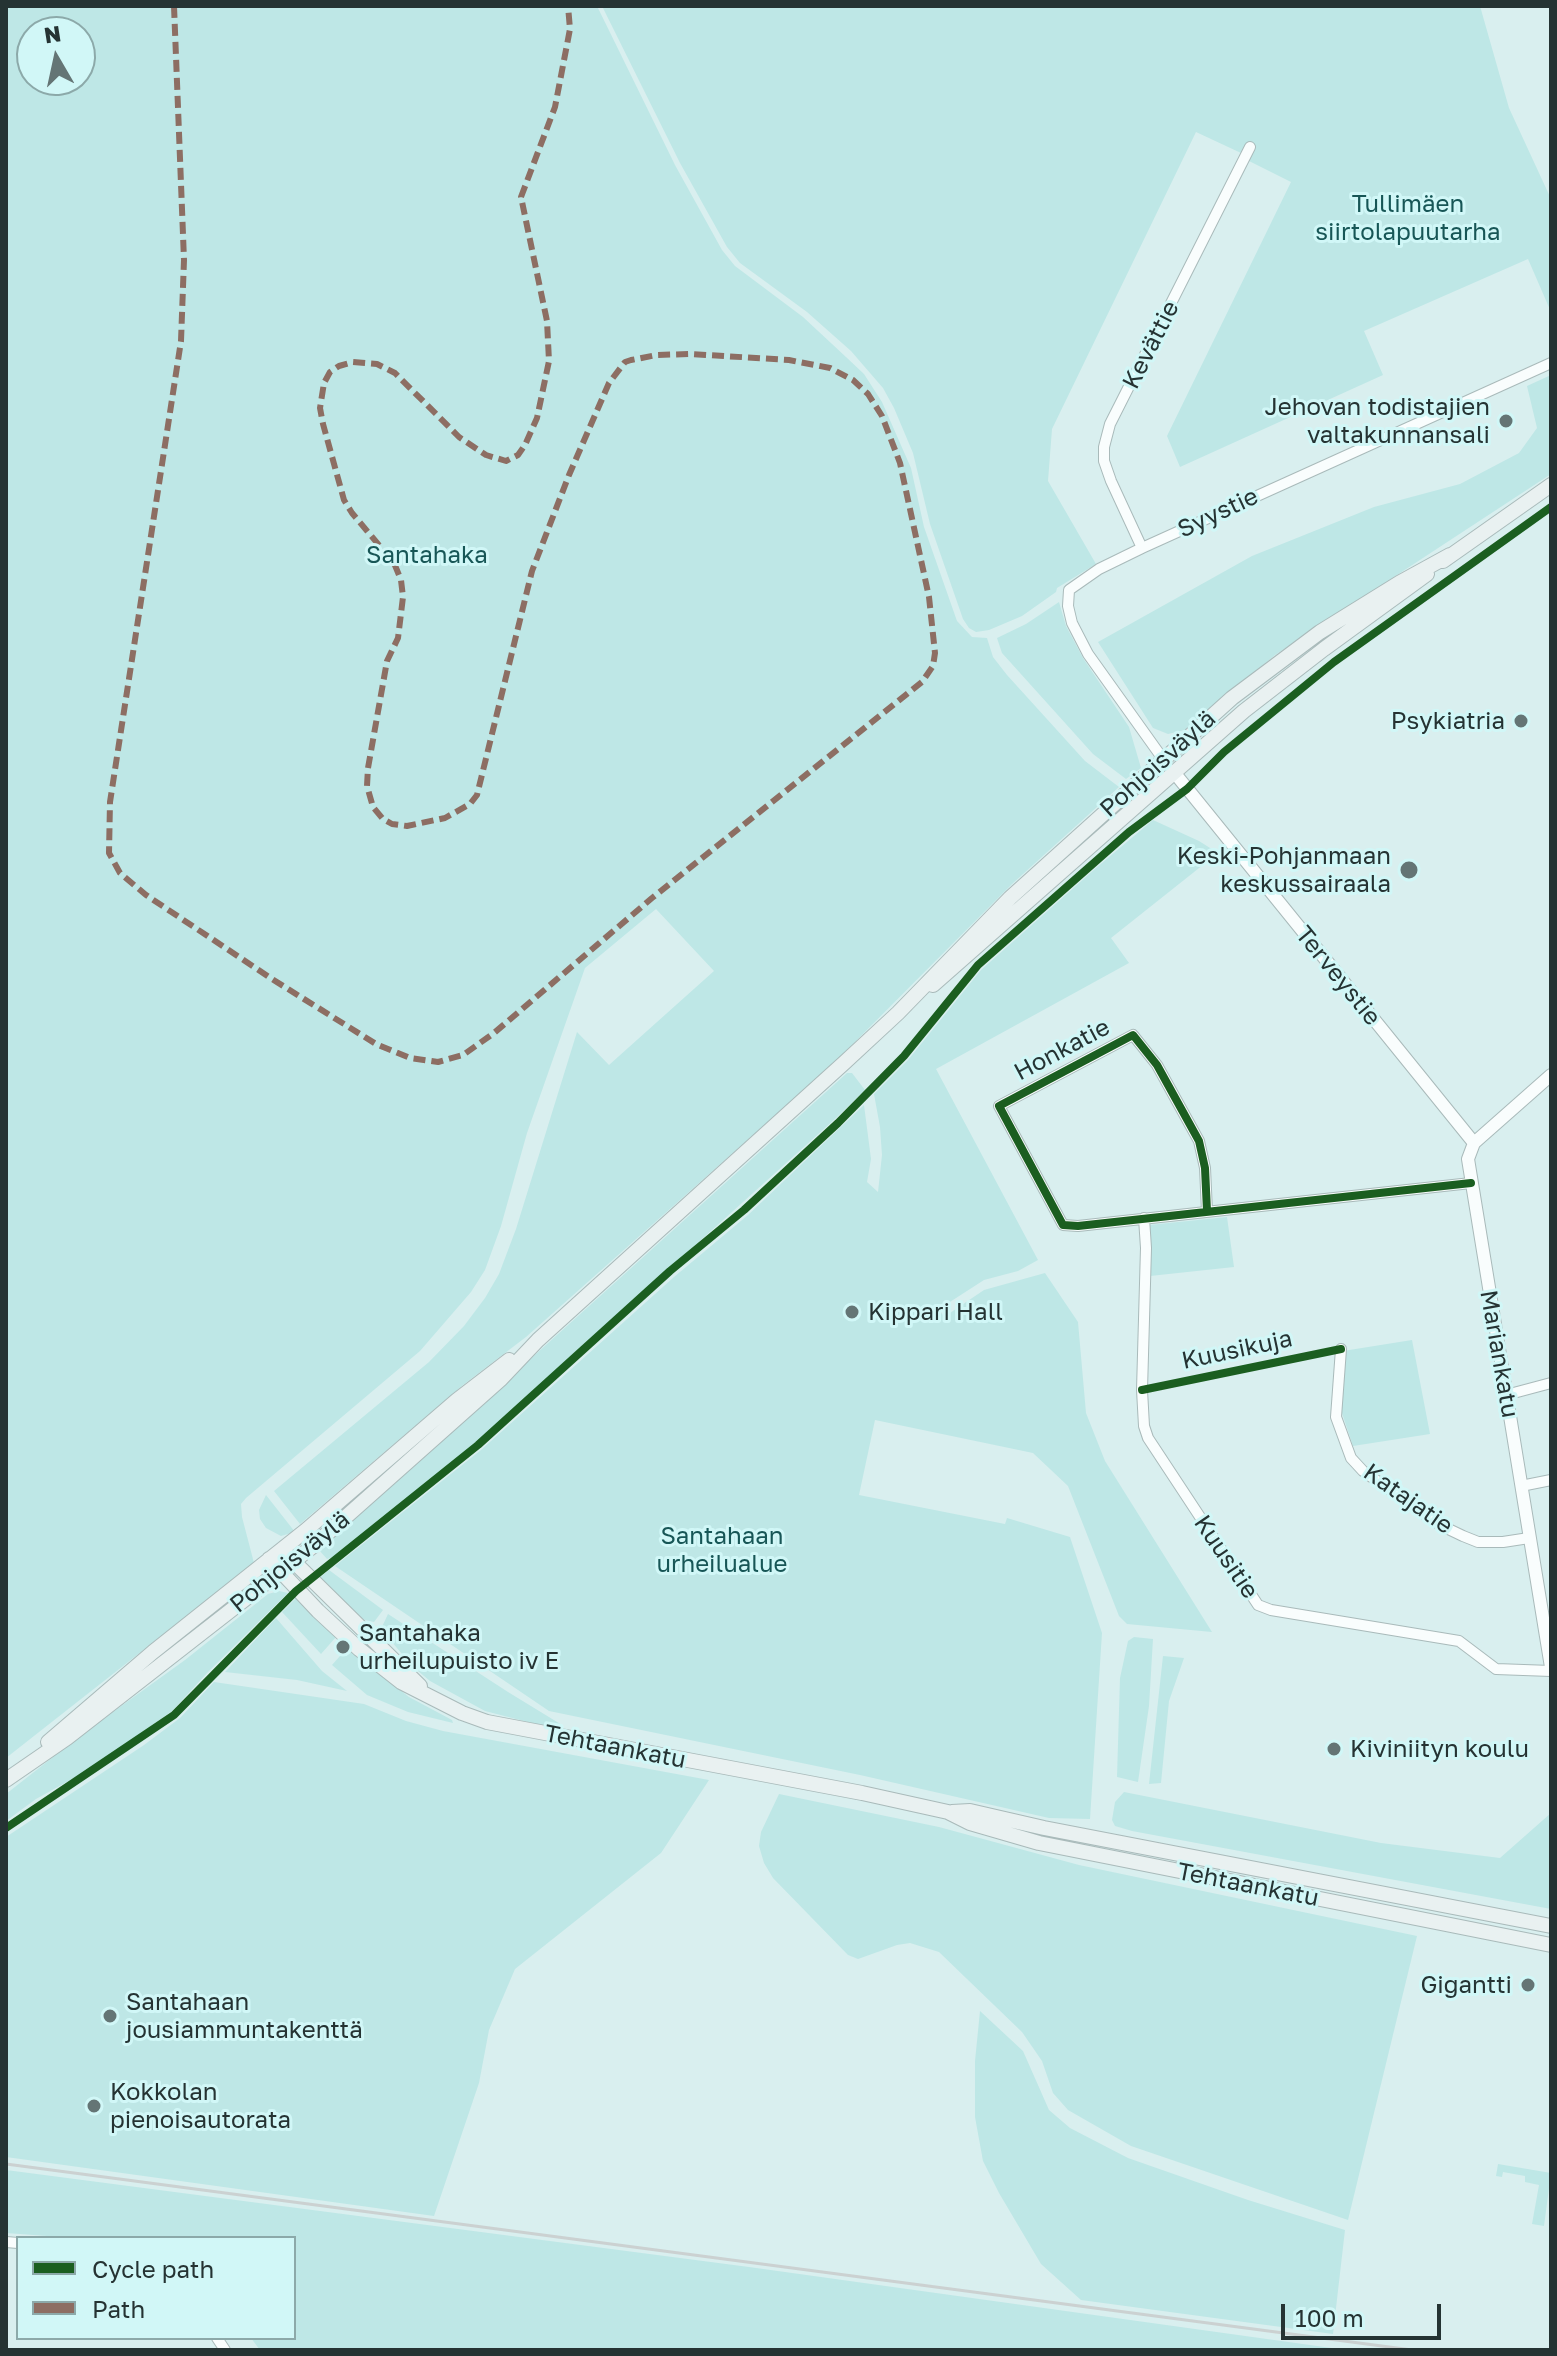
<!DOCTYPE html>
<meta charset="utf-8">
<style>
body{margin:0}
#map{position:relative;width:1557px;height:2356px;overflow:hidden;background:#d9efef;font-family:"Golos Text",sans-serif}
canvas{display:block}
.frame{position:absolute;inset:0;border:8px solid #253333;pointer-events:none}
.legend{position:absolute;left:16px;top:2236px;width:280px;height:104px;box-sizing:border-box;background:#d1f7f7;border:2px solid #8ca9a9;margin:0;padding:10px 14px;list-style:none;font-size:24px;color:#253333}
.legend li{display:flex;align-items:center;gap:16px;height:40px}
.legend b{width:40px;border:2px solid #8ca9a9}
.north{position:absolute;left:16px;top:16px;width:80px;height:80px;box-sizing:border-box;background:#d1f7f7;border:2px solid #8ca9a9;border-radius:50%;rotate:351deg;font-size:22px;font-weight:700;line-height:32px;text-align:center;color:#253333}
.north::after{content:'';display:block;margin:auto;width:28px;height:36px;background:#647575;clip-path:polygon(50% 0,100% 100%,50% 72%,0 100%)}
.scale{position:absolute;left:1281px;top:2304px;width:160px;height:36px;box-sizing:border-box;border:4px solid #253333;border-top:0;padding-left:10px;font-size:24px;line-height:28px;white-space:nowrap;color:#253333;-webkit-text-stroke:6px #d1f7f7;paint-order:stroke}
</style>
<div id="map">
<canvas width="1557" height="2356"></canvas>
<div class="frame"></div>
<ul class="legend">
<li><b style="height:10px;background:#1b5e20"></b>Cycle path</li>
<li><b style="height:10px;background:#8d6e63"></b>Path</li>
</ul>
<div class="north">N</div>
<div class="scale">100 m</div>
</div>
<script>
const ctx = document.querySelector('canvas').getContext('2d');
ctx.lineJoin = 'round';
function fill(path, color) { ctx.fillStyle = color; ctx.fill(path, 'evenodd'); }
const toPath = rows => new Path2D(rows.map(r => 'M' + r).join(''));
function strokePath(path, color, width, dash) { ctx.strokeStyle = color; ctx.lineWidth = width; ctx.lineCap = dash ? 'butt' : 'round'; ctx.setLineDash(dash || []); ctx.stroke(path); }
function drawText(font, color, halo, rows, align = 'center') {
  ctx.font = font + ' "Golos Text",sans-serif'; ctx.lineWidth = 6; ctx.setLineDash([]); ctx.textBaseline = 'middle'; ctx.strokeStyle = halo; ctx.fillStyle = color; for (const [text, x, y, turn = 0] of rows) {
    ctx.save(); ctx.translate(x, y); ctx.rotate((+turn || 0) * Math.PI / 180); ctx.textAlign = isNaN(turn) ? turn : align; if (halo) ctx.strokeText(text, 0, 0); ctx.fillText(text, 0, 0); ctx.restore();
  }
}
const green = toPath([
 [6,6,597,6,675,165,722,250,735,266,803,317,846,357,864,374,882,402,911,468,924,527,957,621,972,637,987,638,993,657,1007,675,1085,761,1119,787,1012,884,835,1062,526,1337,463,1385,300,1524,274,1491,429,1362,464,1326,485,1298,499,1274,516,1229,577,1032,609,1065,714,971,656,909,585,968,527,1133,501,1226,485,1270,471,1292,420,1351,246,1498,241,1504,242,1517,254,1563,6,1758],
 [32,32,80,32,80,80,32,80],
 [602,6,1480,6,1509,108,1551,199,1551,312,1528,259,1364,331,1383,375,1180,467,1167,436,1291,182,1249,161,1241,153,1196,132,1052,429,1048,481,1096,564,1057,588,1056,592,1022,616,989,630,976,632,969,628,963,619,930,524,913,453,894,408,883,388,851,351,807,312,740,263,727,247,680,163],
 [1551,375,1551,474,1275,655,1185,730,1168,734,1153,728,1098,642,1252,556,1374,507,1460,484,1519,453,1537,428,1527,386],
 [1059,602,1066,626,1083,658,1129,727,1141,768,1126,779,1093,754,1002,653,997,638,1026,624],
 [1153,820,1199,841,1218,853,1111,938,1129,963,936,1069,1038,1260,1018,1271,984,1280,939,1309,944,1317,984,1290,1045,1273,1078,1322,1086,1413,1105,1461,1212,1632,1127,1624,1119,1616,1068,1486,1033,1453,875,1420,859,1495,1005,1524,1007,1518,1070,1537,1102,1633,1090,1819,1049,1818,860,1775,549,1711,335,1566,481,1450,674,1277,748,1215,864,1105,871,1159,867,1182,878,1192,882,1155,880,1127,874,1094,908,1060,981,970,1096,868],
 [847,1073,852,1073,865,1090,836,1118,474,1445,334,1557,327,1559,319,1550],
 [1227,1217,1234,1267,1150,1276,1149,1225],
 [1412,1340,1430,1434,1353,1446,1340,1407,1343,1351],
 [266,1495,295,1532,281,1536,266,1528,260,1519,259,1510],
 [329,1570,383,1610,374,1622,365,1620,348,1610,318,1579],
 [279,1591,288,1593,208,1672,172,1711,92,1768,36,1799,6,1821,6,1794,81,1735,185,1660,268,1594],
 [296,1598,336,1637,321,1654,282,1612],
 [388,1614,508,1692,562,1725,551,1728,485,1711,430,1681,412,1666,381,1629],
 [276,1618,322,1671,347,1691,297,1680,225,1672],
 [1134,1637,1153,1639,1149,1706,1138,1782,1117,1777,1120,1678,1128,1641],
 [347,1648,409,1697,452,1720,453,1723,408,1712,367,1695,332,1665],
 [1163,1656,1184,1658,1169,1701,1161,1783,1149,1784],
 [214,1682,364,1704,406,1721,443,1731,709,1780,661,1853,515,1969,489,2030,479,2083,434,2216,6,2157,6,1837,144,1745,180,1718],
 [1124,1792,1381,1843,1500,1858,1551,1813,1551,1909,1132,1831,1115,1826,1112,1820,1115,1802],
 [779,1794,939,1827,1079,1865,1417,1936,1348,2220,1131,2146,1068,2110,1053,2093,1042,2061,1022,2032,939,1952,910,1943,897,1945,858,1959,848,1955,773,1878,764,1863,759,1846,761,1832],
 [980,2011,1023,2051,1049,2110,1070,2128,1128,2158,1248,2200,1345,2230,1333,2334,1081,2300,1041,2264,999,2193,983,2161,975,2117,975,2061],
 [1498,2164,1551,2173,1544,2226,1532,2224,1539,2185,1525,2182,1525,2176,1503,2172,1502,2177,1496,2176],
 [6,2170,749,2267,1346,2350,260,2350,251,2338,294,2338,294,2238,74,2238,6,2233]
]);
const minor = toPath([
 [1142,548,1111,481,1104,461,1104,447,1110,424,1250,147],
 [1163,759,1088,654,1072,623,1068,606,1069,590,1099,569,1142,548,1551,363],
 [1207,1211,1205,1168,1199,1141,1157,1065,1133,1035,999,1106,1063,1225,1078,1226,1471,1183],
 [1144,1218,1146,1248,1142,1390,1144,1426,1148,1438,1258,1605,1271,1610,1459,1641,1496,1669,1551,1671],
 [1341,1349,1336,1417,1351,1458,1363,1471,1440,1525,1463,1536,1478,1542,1503,1542,1529,1538],
 [1506,1395,1551,1383],
 [1521,1486,1551,1480],
 [6,2242,18,2243],
 [217,2338,225,2350]
]);
const tertiary = toPath([
 [1173,771,1474,1143],
 [1551,1075,1474,1143,1468,1159,1551,1667]
]);
const secondary = toPath([
 [1443,561,1551,485],
 [933,985,1244,711,1324,649,1427,574],
 [287,1555,420,1686],
 [269,1559,318,1611,359,1649,401,1682,462,1713,487,1722,862,1793,948,1812,970,1823,1039,1843,1551,1945],
 [48,1742,153,1652,305,1531,457,1400,509,1360],
 [6,1780,67,1738,312,1547,501,1379,538,1340,844,1063,898,1013,1010,898,1232,698,1320,632,1399,583,1450,555],
 [952,1812,970,1811,1044,1828,1551,1926]
]);
const rail = toPath([
 [6,2164,1412,2350]
]);
const quiet = toPath([
 [174,6,184,260,181,341,110,802,109,853,120,873,146,895,272,979,376,1044,410,1058,438,1062,463,1055,494,1033,652,898,922,682,933,666,935,653,929,597,900,463,882,416,868,394,853,380,830,368,789,360,691,354,657,355,631,360,625,362,609,383,569,475,532,571,477,795,470,804,445,818,407,826,392,824,383,819,373,807,367,786,368,768,387,661,398,638,403,597,401,580,394,563,352,513,344,500,323,424,320,408,324,383,330,372,339,366,353,362,377,364,395,373,459,437,486,455,506,461,518,455,525,445,537,418,549,361,547,321,521,197,555,107,570,29,568,6]
]);
const cycleway = toPath([
 [1207,1211,1205,1168,1199,1141,1157,1065,1133,1035,999,1106,1063,1225,1078,1226,1471,1183],
 [1142,1390,1341,1349],
 [6,1828,174,1715,296,1591,478,1445,670,1271,744,1210,838,1123,904,1056,978,965,1129,832,1187,789,1224,752,1334,662,1551,507]
]);
const markers = [
 [1506,421,8,"#647575"],
 [1521,721,8,"#647575"],
 [1409,870,10,"#647575"],
 [852,1312,8,"#647575"],
 [343,1647,8,"#647575"],
 [1334,1749,8,"#647575"],
 [1528,1985,8,"#647575"],
 [110,2016,8,"#647575"],
 [94,2106,8,"#647575"]
];
const parkNames = [
 ["Tullimäen",1408,204],
 ["siirtolapuutarha",1408,232],
 ["Santahaka",427,555],
 ["Santahaan",722,1536],
 ["urheilualue",722,1564]
];
const streetNames = [
 ["Kevättie",1151,345,-63],
 ["Syystie",1218,513,-25],
 ["Pohjoisväylä",1158,764,-42],
 ["Terveystie",1338,976,51],
 ["Honkatie",1062,1050,-28],
 ["Kuusikuja",1237,1350,-12],
 ["Mariankatu",1499,1354,80],
 ["Katajatie",1408,1499,35],
 ["Kuusitie",1226,1557,56],
 ["Pohjoisväylä",290,1562,-39],
 ["Tehtaankatu",615,1747,11],
 ["Tehtaankatu",1248,1885,11]
];
const poiNames = [
 ["Jehovan todistajien",1490,407,"right"],
 ["valtakunnansali",1490,435,"right"],
 ["Psykiatria",1505,721,"right"],
 ["Keski-Pohjanmaan",1391,856,"right"],
 ["keskussairaala",1391,884,"right"],
 ["Kippari Hall",868,1312],
 ["Santahaka",359,1633],
 ["urheilupuisto iv E",359,1661],
 ["Kiviniityn koulu",1350,1749],
 ["Gigantti",1512,1985,"right"],
 ["Santahaan",126,2002],
 ["jousiammuntakenttä",126,2030],
 ["Kokkolan",110,2092],
 ["pienoisautorata",110,2120]
];
fill(green, '#bee7e6');
strokePath(minor, '#a9baba', 12);
strokePath(tertiary, '#a9baba', 14);
strokePath(secondary, '#a9baba', 16);
strokePath(minor, '#f9fdfd', 10);
strokePath(tertiary, '#f9fdfd', 12);
strokePath(secondary, '#e9f1f1', 14);
strokePath(rail, '#cbd1d1', 3);
strokePath(quiet, '#8d6e63', 6, [12, 6]);
strokePath(cycleway, '#1b5e20', 8);
for (const [x, y, r, color] of markers) { const dot = new Path2D(); dot.arc(x, y, r, 0, 2 * Math.PI); ctx.fillStyle = color; ctx.fill(dot); strokePath(dot, '#d1f7f7', 3); }
drawText('24px', '#175656', '#d1f7f7', parkNames);
drawText('24px', '#253333', '#d1f7f7', streetNames);
drawText('24px', '#253333', '#d1f7f7', poiNames, 'left');
</script>
